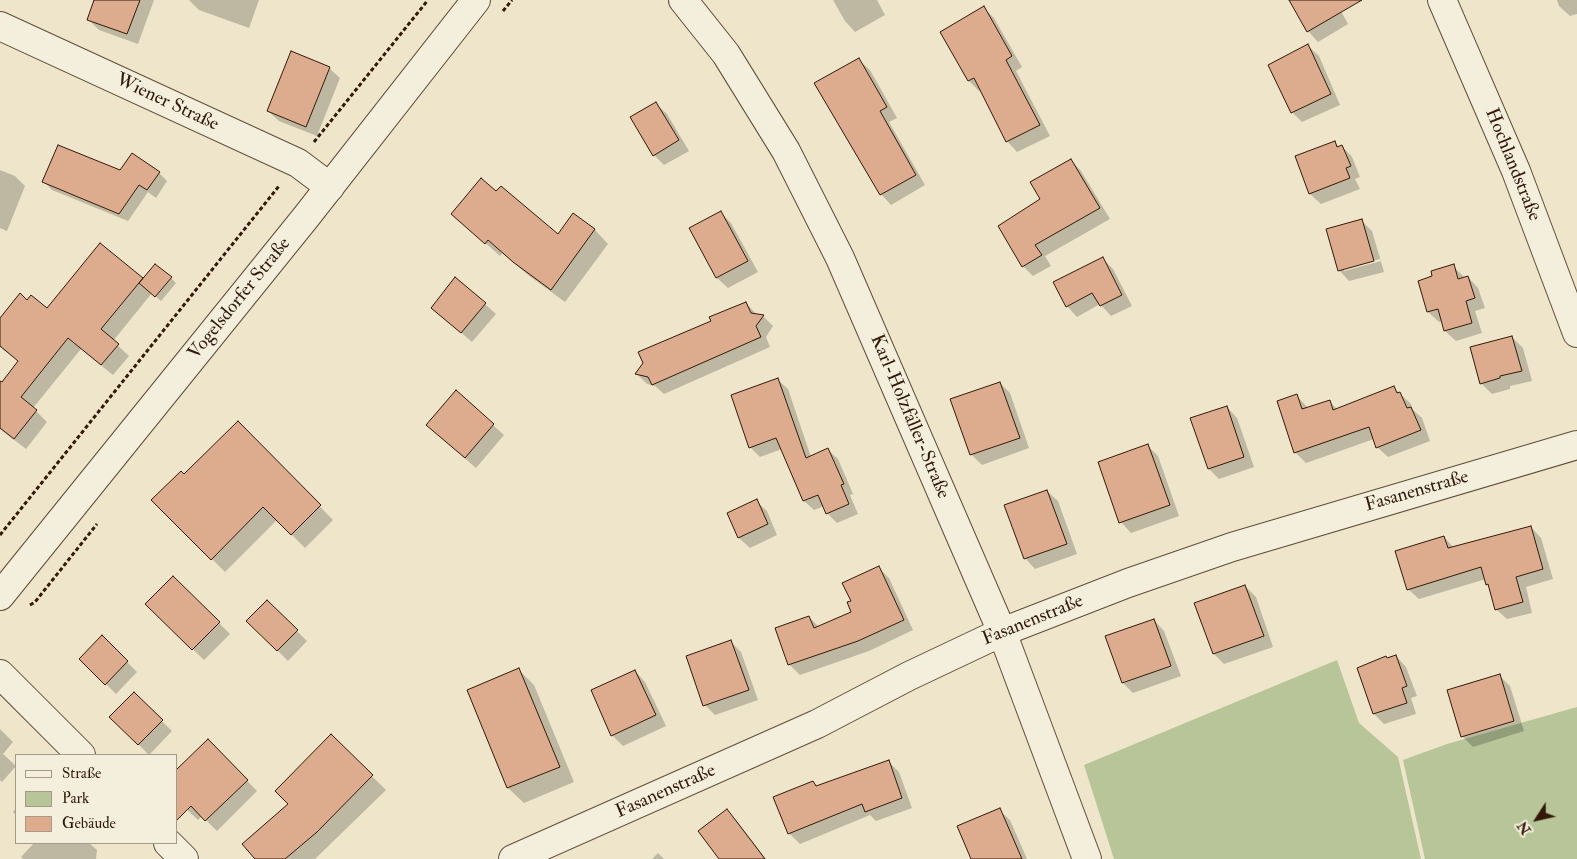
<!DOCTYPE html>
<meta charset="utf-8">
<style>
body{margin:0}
#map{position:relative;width:1577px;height:859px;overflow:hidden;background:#eee5cb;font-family:"IM FELL Double Pica",serif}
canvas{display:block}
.legend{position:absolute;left:15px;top:754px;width:162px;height:90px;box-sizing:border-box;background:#f4eedd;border:1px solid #a69988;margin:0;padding:6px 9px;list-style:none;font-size:15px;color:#311a08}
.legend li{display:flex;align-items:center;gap:10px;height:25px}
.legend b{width:25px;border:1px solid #a69988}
.north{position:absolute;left:1512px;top:794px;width:50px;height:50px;-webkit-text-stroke:4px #f4eedd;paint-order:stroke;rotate:235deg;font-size:14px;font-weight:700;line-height:20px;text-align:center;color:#311a08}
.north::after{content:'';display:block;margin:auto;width:18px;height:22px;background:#311a08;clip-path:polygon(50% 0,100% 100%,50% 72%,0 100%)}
</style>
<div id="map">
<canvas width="1577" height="859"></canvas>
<ul class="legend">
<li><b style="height:6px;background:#f4eedd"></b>Straße</li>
<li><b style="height:14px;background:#b7c598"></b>Park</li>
<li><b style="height:14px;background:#ddac8f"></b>Gebäude</li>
</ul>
<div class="north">N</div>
</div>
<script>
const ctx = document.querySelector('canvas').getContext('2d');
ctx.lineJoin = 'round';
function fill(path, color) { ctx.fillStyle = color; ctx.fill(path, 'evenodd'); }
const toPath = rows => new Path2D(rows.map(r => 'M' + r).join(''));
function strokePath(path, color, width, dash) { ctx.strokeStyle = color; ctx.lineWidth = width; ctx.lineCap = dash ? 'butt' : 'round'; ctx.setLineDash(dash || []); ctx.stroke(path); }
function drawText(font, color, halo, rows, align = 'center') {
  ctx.font = font + ' "IM FELL Double Pica",serif'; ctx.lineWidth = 4.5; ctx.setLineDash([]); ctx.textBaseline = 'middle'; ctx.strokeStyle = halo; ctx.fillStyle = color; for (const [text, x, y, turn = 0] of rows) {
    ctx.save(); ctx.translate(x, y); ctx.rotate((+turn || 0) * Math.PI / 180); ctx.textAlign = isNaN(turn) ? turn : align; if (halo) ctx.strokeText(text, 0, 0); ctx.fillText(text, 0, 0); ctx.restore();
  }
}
const green = toPath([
 [1337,660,1359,723,1398,757,1421,859,1114,859,1084,765],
 [1577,707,1577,859,1425,859,1403,760,1447,744]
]);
const shadow = toPath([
 [95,0,154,0,138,44,99,30,88,19],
 [189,0,259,0,249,28,199,10],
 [833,0,877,0,885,15,855,32,845,21],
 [1295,0,1335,0,1348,24,1318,42,1308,31],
 [1557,0,1577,0,1577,14,1570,16,1559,6],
 [984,8,994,18,1022,67,1016,71,1050,136,1017,152,1007,141,981,90,979,91,969,81,942,32],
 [1308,46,1319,56,1340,105,1302,122,1292,112],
 [859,60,870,70,897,118,889,122,925,185,891,205,881,194],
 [329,68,340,78,317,136,279,121,268,111],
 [656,104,667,114,689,151,664,165,654,155],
 [1335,143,1339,147,1342,146,1352,157,1360,177,1355,179,1360,189,1321,204,1310,194,1297,157],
 [1071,160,1081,171,1110,219,1045,256,1051,266,1033,276,1023,266,1042,200],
 [0,170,15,176,25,186,7,231,0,228],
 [121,172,159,173,167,181,156,198,148,192,128,221,52,190,44,182],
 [496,193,558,236,573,214,595,230,608,244,565,302,528,275,502,253,500,256,453,214],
 [720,212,731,223,758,272,728,288,717,278,690,229],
 [1362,221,1372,231,1384,272,1349,281,1339,270],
 [1380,259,1381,261,1344,271,1344,268],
 [101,244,143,280,171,278,176,283,161,301,152,293,113,341,129,356,113,375,81,349,33,408,47,422,26,449,0,429,0,386,19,362,0,347,0,320,28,301,47,310],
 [1102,258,1113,269,1132,306,1111,316,1100,304,1077,317,1067,306],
 [1453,266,1465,278,1468,277,1478,288,1485,308,1475,311,1482,333,1456,341,1445,331,1442,321,1439,322,1428,312,1433,277],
 [746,303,757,315,763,316,773,326,766,337,770,347,664,394,655,386,647,384,637,374,713,322],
 [485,304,496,314,472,342,432,308],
 [1512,337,1523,348,1532,381,1510,386,1510,389,1492,394,1481,383],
 [778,380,788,389,811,457,828,450,838,459,853,494,850,495,858,514,837,523,827,513,824,506,814,510,804,501,782,449,760,457,750,447],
 [1000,383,1010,393,1029,448,982,465,971,454],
 [1394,388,1411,404,1413,410,1422,418,1430,441,1388,457,1377,447,1374,439,1306,463,1295,452,1297,396,1308,408,1330,402,1338,410],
 [456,392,504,435,476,468,438,435],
 [1227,407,1237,418,1254,467,1219,479,1209,469],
 [238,423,333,520,305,548,277,520,225,572,153,500,184,476],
 [1148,446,1158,456,1179,516,1131,533,1121,522],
 [1047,491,1058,501,1077,554,1035,569,1025,558],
 [756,501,767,511,777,535,750,548,739,538,728,514],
 [1531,527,1541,538,1553,579,1526,587,1532,613,1507,619,1496,609,1491,588,1487,584,1486,579,1419,599,1408,589,1444,537,1454,548],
 [879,568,889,578,913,630,869,651,800,675,789,664,809,617,819,627,852,613,853,602],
 [173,577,230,634,204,660,147,604],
 [1245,586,1256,597,1273,647,1224,664,1214,654],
 [267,602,307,641,288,661,248,621],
 [1154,620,1164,631,1181,676,1133,693,1123,683,1107,637],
 [102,637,137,672,116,694,81,659],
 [730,641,741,652,758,700,715,715,705,705],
 [1396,656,1406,667,1417,696,1411,698,1416,714,1384,724,1374,714,1387,659],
 [519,670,534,685,574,782,524,803,508,788],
 [635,671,645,682,666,726,623,746,612,735],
 [1500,676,1510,686,1524,731,1473,747,1462,736],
 [134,694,172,731,149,755,111,717],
 [0,729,13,742,3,754,16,766,2,782,0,780],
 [331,736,386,790,315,859,257,859],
 [208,741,257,791,217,831,202,816,198,820,176,799],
 [888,761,899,772,912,808,876,821,870,815,800,844,789,833,813,782,818,787],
 [16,808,16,815,13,812],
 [999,810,1010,820,1027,859,973,859],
 [727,811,737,821,766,859,721,859],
 [34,843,89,843,97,850,96,859,23,859,21,857],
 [658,853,664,859,652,859]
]);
const building = toPath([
 [94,0,140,0,127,34,87,20,94,0],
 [1289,0,1362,0,1307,32,1289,0],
 [984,6,1012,56,1006,60,1040,125,1006,142,974,78,968,81,940,32,984,6],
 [1308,44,1331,94,1291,113,1268,65,1308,44],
 [291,51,330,67,306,127,267,111,291,51],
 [859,58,887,107,880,111,916,175,880,195,814,83,859,58],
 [656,102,679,140,653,156,630,117,656,102],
 [1335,141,1337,147,1342,145,1351,166,1346,168,1350,178,1309,194,1295,156,1335,141],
 [58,145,120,170,132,153,160,172,147,190,139,185,119,214,42,182,58,145],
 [1071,159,1100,208,1035,245,1042,255,1022,267,998,226,1040,199,1030,182,1071,159],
 [481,178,496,191,501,186,558,234,573,213,595,229,551,290,513,262,488,240,485,244,451,214,481,178],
 [721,211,748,261,716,278,689,228,721,211],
 [1362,219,1374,261,1338,271,1326,229,1362,219],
 [100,243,143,278,101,329,119,344,101,365,68,338,21,397,37,410,14,439,0,428,0,381,2,382,18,361,0,346,0,318,20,293,27,300,31,295,47,308,100,243],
 [1103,257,1122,295,1100,306,1092,293,1066,307,1053,282,1103,257],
 [155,264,172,277,155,297,139,283,155,264],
 [1454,264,1458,279,1468,276,1475,298,1466,301,1472,323,1444,331,1438,309,1427,312,1418,281,1432,276,1431,271,1454,264],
 [455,277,486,303,461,333,431,308,455,277],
 [746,302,751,313,764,315,756,326,761,337,652,385,648,377,635,374,643,363,638,352,711,321,709,317,746,302],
 [1512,336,1522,371,1500,376,1500,378,1480,384,1470,347,1512,336],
 [778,378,806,458,828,448,844,484,841,485,849,504,826,514,818,495,803,501,776,438,749,448,731,395,778,378],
 [1000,382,1020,438,970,455,950,399,1000,382],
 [1394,386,1397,393,1400,392,1407,408,1411,407,1421,430,1376,448,1369,427,1294,453,1277,401,1297,394,1302,409,1330,400,1333,410,1394,386],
 [456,390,494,424,465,458,426,425,456,390],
 [1227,406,1244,457,1208,469,1190,418,1227,406],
 [238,421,321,505,291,535,263,507,211,560,151,500,181,471,184,474,238,421],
 [1148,444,1170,505,1119,523,1098,462,1148,444],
 [1047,490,1067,544,1024,559,1004,505,1047,490],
 [757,499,768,524,738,538,727,513,757,499],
 [1531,526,1543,569,1516,577,1523,602,1495,610,1488,584,1486,585,1481,567,1407,590,1395,551,1444,536,1448,548,1531,526],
 [879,566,904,620,858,641,788,665,775,628,809,616,814,628,851,612,847,602,851,601,842,583,879,566],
 [173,576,220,622,192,650,145,604,173,576],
 [1245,585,1264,636,1213,654,1194,603,1245,585],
 [267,600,298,630,277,651,246,621,267,600],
 [1154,619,1171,666,1122,683,1105,636,1154,619],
 [102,635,128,661,105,685,79,659,102,635],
 [731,640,749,690,703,706,686,656,731,640],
 [1396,655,1407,686,1402,688,1407,703,1373,714,1357,668,1386,656,1387,658,1396,655],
 [519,668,560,767,507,788,467,690,519,668],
 [635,670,656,715,611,736,591,690,635,670],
 [1500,674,1514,721,1461,737,1447,690,1500,674],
 [134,692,163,720,138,745,109,717,134,692],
 [331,734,373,775,317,832,285,859,255,859,242,844,288,804,275,791,331,734],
 [208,739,248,780,205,821,191,806,176,821,176,770,208,739],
 [889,760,902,798,865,812,862,804,788,834,773,797,813,781,816,786,889,760],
 [1000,808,1022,859,971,859,957,826,1000,808],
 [727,809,756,847,765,859,719,859,698,831,727,809]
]);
const path = toPath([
 [503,11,512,0],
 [314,142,428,0],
 [0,535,279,186],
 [30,605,35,602,97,524]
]);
const minor = toPath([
 [683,0,726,54,786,151,840,258,1002,632,1087,859],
 [1442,0,1516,171,1577,333],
 [0,26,298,163,330,187],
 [0,674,81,755],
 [168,843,184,859],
 [513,859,817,724,909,676,1002,632,1128,583,1232,547,1577,445]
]);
const tertiary = toPath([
 [0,596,306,217,476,0]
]);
const streetNames = [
 ["Wiener Straße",167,103,25],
 ["Hochlandstraße",1512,165,68],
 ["Vogelsdorfer Straße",240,299,-51],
 ["Karl-Holzfäller-Straße",909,417,67],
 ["Fasanenstraße",1417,492,-16],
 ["Fasanenstraße",1033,621,-22],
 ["Fasanenstraße",666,792,-24]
];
fill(green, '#b7c598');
fill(shadow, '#0003');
fill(building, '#ddac8f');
strokePath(building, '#311a08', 1);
strokePath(minor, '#604d39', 30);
strokePath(tertiary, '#604d39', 30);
strokePath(path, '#311a08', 3, [4, 2.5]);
strokePath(minor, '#f4eedd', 28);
strokePath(tertiary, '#f4eedd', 28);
drawText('19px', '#311a08', '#f4eedd', streetNames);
</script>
